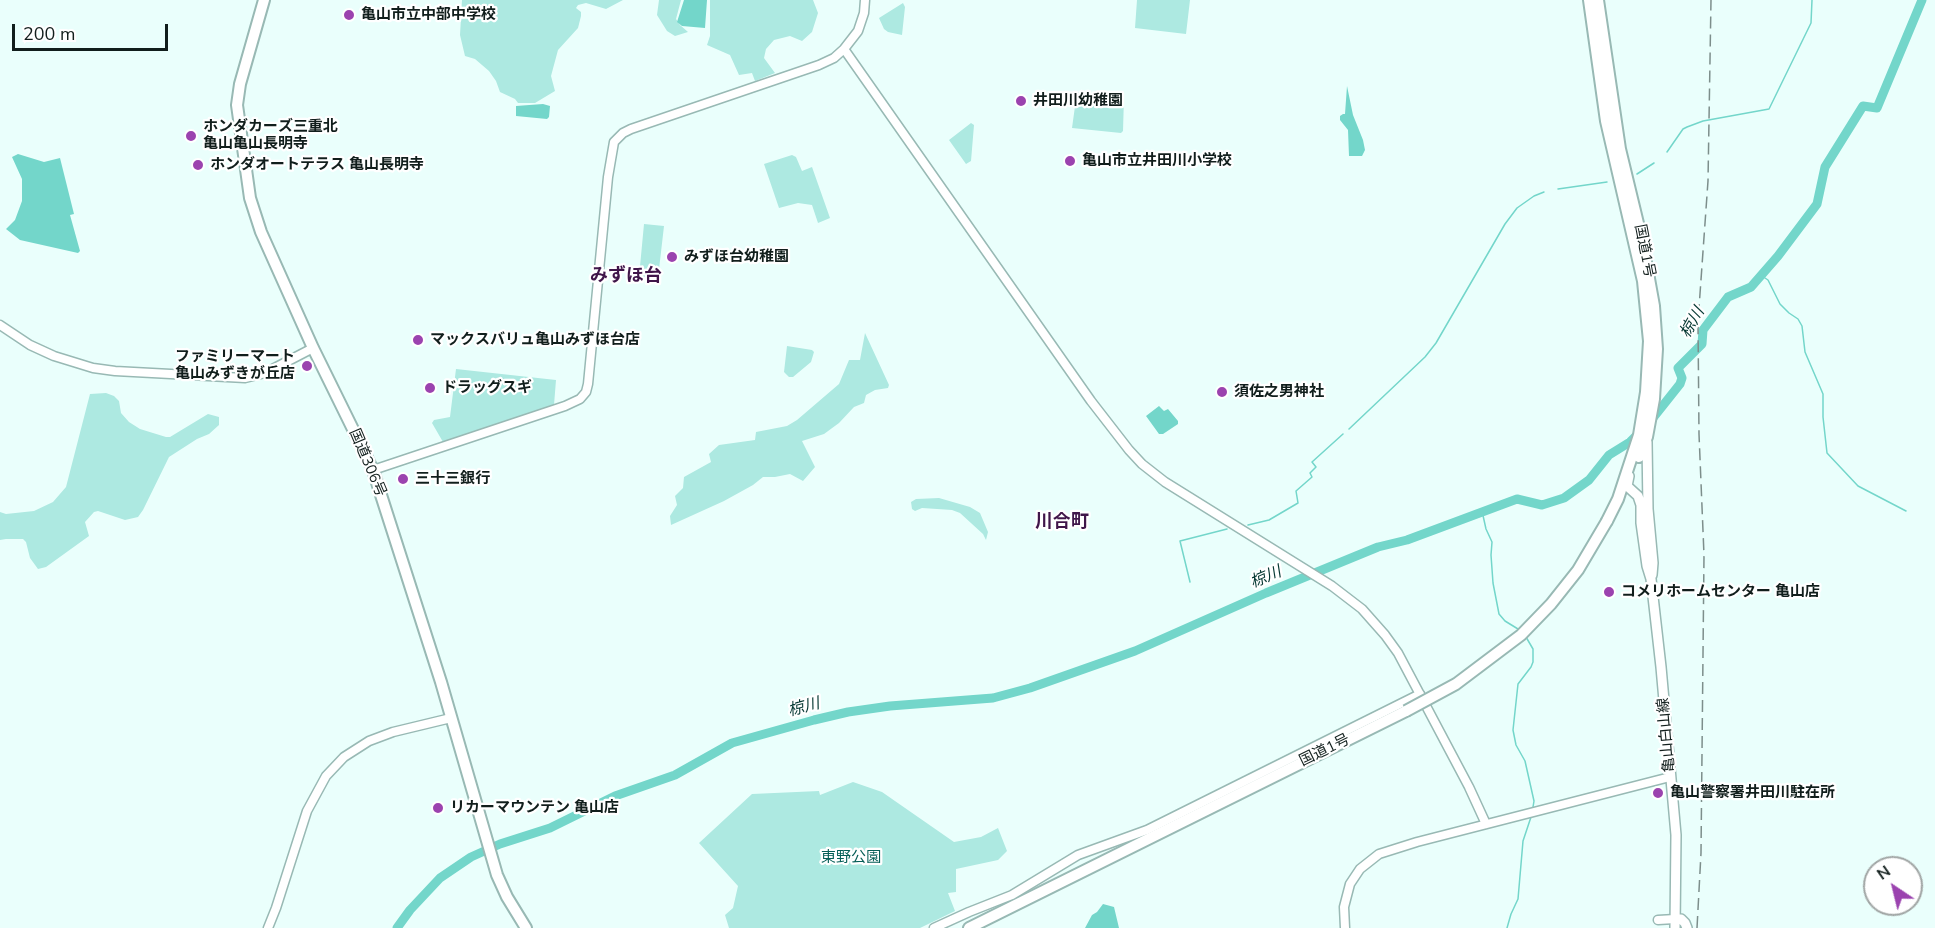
<!DOCTYPE html>
<meta charset="utf-8">
<style>
body{margin:0}
#map{position:relative;width:1935px;height:928px;overflow:hidden;background:#eafffc;font-family:"Nunito Sans",sans-serif}
canvas{display:block}
.north{position:absolute;left:1863px;top:856px;width:60px;height:60px;box-sizing:border-box;background:#fff;border:2px solid #a0a5a4;border-radius:50%;rotate:325deg;font-size:16px;font-weight:700;line-height:24px;text-align:center;color:#111e1c}
.north::after{content:'';display:block;margin:auto;width:21px;height:27px;background:#9b43af;clip-path:polygon(50% 0,100% 100%,50% 72%,0 100%)}
.scale{position:absolute;left:12px;top:24px;width:156px;height:27px;box-sizing:border-box;border:3px solid #111e1c;border-top:0;padding-left:8px;font-size:18px;line-height:21px;white-space:nowrap;color:#111e1c;-webkit-text-stroke:4px #fff;paint-order:stroke}
</style>
<div id="map">
<canvas width="1935" height="928"></canvas>
<div class="north">N</div>
<div class="scale">200 m</div>
</div>
<script>
const ctx = document.querySelector('canvas').getContext('2d');
ctx.lineJoin = 'round';
function fill(path, color) { ctx.fillStyle = color; ctx.fill(path, 'evenodd'); }
const toPath = rows => new Path2D(rows.map(r => 'M' + r).join(''));
function strokePath(path, color, width, dash) { ctx.strokeStyle = color; ctx.lineWidth = width; ctx.lineCap = dash ? 'butt' : 'round'; ctx.setLineDash(dash || []); ctx.stroke(path); }
function drawText(font, color, halo, rows, align = 'center') {
  ctx.font = font + ' "Nunito Sans","Noto Sans JP",sans-serif'; ctx.lineWidth = 4.5; ctx.setLineDash([]); ctx.textBaseline = 'middle'; ctx.strokeStyle = halo; ctx.fillStyle = color; for (const [text, x, y, turn = 0] of rows) {
    ctx.save(); ctx.translate(x, y); ctx.rotate((+turn || 0) * Math.PI / 180); ctx.textAlign = isNaN(turn) ? turn : align; if (halo) ctx.strokeText(text, 0, 0); ctx.fillText(text, 0, 0); ctx.restore();
  }
}
const green = toPath([
 [462,0,623,0,606,9,586,3,578,5,576,8,581,12,581,16,578,28,558,50,551,76,555,91,535,103,518,103,515,99,500,92,496,81,489,71,475,59,465,56,460,35],
 [659,0,681,0,676,19,680,25,688,32,675,36,667,31,657,15],
 [710,0,813,0,818,13,812,32,802,41,790,36,774,40,766,49,764,58,775,73,755,81,752,73,739,75,730,55,707,45,710,36],
 [1137,0,1190,0,1186,34,1135,28],
 [903,3,905,7,902,35,888,32,884,29,879,18],
 [1077,92,1124,97,1123,131,1121,133,1072,128],
 [971,123,974,125,971,161,966,164,949,140],
 [792,155,796,157,802,171,812,167,830,218,818,223,812,205,798,203,779,208,764,164],
 [644,224,664,226,658,278,639,277],
 [865,333,889,385,888,388,875,390,866,395,864,403,854,407,839,423,824,434,802,441,815,467,803,481,790,474,775,477,763,477,753,485,724,501,671,525,670,516,677,505,675,496,683,488,684,477,711,462,709,454,719,445,755,440,756,432,787,426,797,420,839,384,849,360,860,360],
 [787,346,812,350,814,352,811,362,793,377,789,377,784,372],
 [456,369,556,380,554,405,443,442,432,423,434,420,450,417],
 [106,393,114,396,119,401,121,413,129,422,140,429,166,437,170,437,208,414,219,417,219,425,209,434,197,439,169,457,143,510,138,517,125,520,98,511,94,512,85,522,89,536,46,567,38,569,30,558,26,542,23,539,6,539,0,540,0,512,6,514,34,511,53,502,66,487,90,394],
 [939,498,970,507,980,513,988,532,986,540,983,534,960,513,952,510,922,508,915,511,912,509,911,502,916,499],
 [853,782,882,792,954,842,981,837,998,828,1007,851,998,860,956,869,956,892,948,893,955,911,920,928,729,928,725,915,733,908,738,886,699,843,752,794,819,791,820,795]
]);
const water = toPath([
 [684,0,707,0,705,28,682,26,677,22],
 [1347,86,1353,115,1363,140,1365,150,1362,156,1349,156,1348,130,1340,120,1340,116,1343,114,1345,114],
 [543,104,550,106,549,117,547,119,516,116,516,106],
 [18,154,44,162,60,158,74,214,70,215,80,251,78,253,20,240,6,229,15,220,22,201,22,179,12,157],
 [1159,406,1164,411,1168,409,1178,421,1178,424,1163,434,1159,434,1146,416],
 [1103,904,1114,907,1119,928,1085,928,1092,915,1097,912]
]);
const stream = toPath([
 [1667,152,1683,129,1687,127,1703,121,1769,109,1811,23,1812,0],
 [1637,174,1654,163],
 [1558,189,1607,182],
 [1762,276,1768,280,1780,304,1789,313,1798,319,1802,326,1805,352,1823,394,1823,417,1827,453,1858,486,1906,511],
 [1349,429,1425,357,1436,343,1505,224,1517,208,1534,196,1544,192],
 [1482,511,1486,529,1492,542,1491,555,1493,583,1499,614,1505,621,1518,629],
 [1248,525,1269,520,1298,503,1296,491,1312,477,1310,473,1316,467,1312,462,1343,434],
 [1190,582,1180,541,1227,529],
 [1526,637,1533,649,1533,662,1531,667,1518,684,1513,730,1516,745,1525,761,1534,801,1533,807],
 [1507,928,1511,914,1518,899,1523,841,1531,817]
]);
const river = toPath([
 [1649,423,1680,384,1682,378,1678,368,1702,344,1703,330,1728,297,1751,287,1778,256,1817,204,1825,167,1863,106,1877,108,1922,0],
 [397,928,410,910,440,878,471,857,500,844,550,828,615,796,675,775,732,743,814,720,848,712,890,706,993,698,1030,688,1135,651,1266,593,1378,547,1407,540,1517,499,1542,505,1564,498,1589,480,1609,455,1630,442,1639,433]
]);
const secondary = toPath([
 [844,49,1091,401,1129,450,1142,464,1165,482,1332,586,1362,609,1385,635,1398,653,1469,787,1486,824],
 [0,325,30,345,54,356,93,368,115,371,245,378,265,373,313,348],
 [373,470,565,406,580,399,586,392,588,384,608,177,614,142,623,133,631,129,819,65,834,58,844,49,858,31,864,13,865,0],
 [1658,920,1675,919],
 [268,928,276,908,307,811,326,776,344,757,369,741,393,732,451,718],
 [934,928,969,912,1012,895,1078,855,1147,830,1420,694],
 [1345,928,1344,907,1350,884,1360,869,1379,854,1417,842,1670,777]
]);
const primary = toPath([
 [1647,442,1648,509,1653,563,1652,575],
 [1629,476,1627,486,1638,496,1641,505,1641,523,1647,566,1651,579,1661,667,1676,835,1675,928],
 [1675,919,1681,919,1685,923,1687,928]
]);
const highway = toPath([
 [264,0,240,84,237,105,250,198,261,232,313,348,373,470,441,682,497,875,507,897,526,928],
 [1589,0,1606,121,1643,281,1649,341,1646,392,1639,435,1618,499,1607,521],
 [1598,0,1620,149,1642,240,1654,306,1657,349,1654,399,1647,437,1639,457],
 [969,928,1406,711]
]);
const rail = toPath([
 [1697,928,1701,853,1704,555,1699,434,1698,322,1708,181,1711,0]
]);
const highwayBridge = toPath([
 [1406,711,1456,684,1521,635,1551,604,1578,570,1607,521]
]);
const markers = [
 [349,15,6,"#9b43af"],
 [1021,101,6,"#9b43af"],
 [191,136,6,"#9b43af"],
 [1070,161,6,"#9b43af"],
 [198,165,6,"#9b43af"],
 [672,257,6,"#9b43af"],
 [418,340,6,"#9b43af"],
 [307,366,6,"#9b43af"],
 [430,388,6,"#9b43af"],
 [1222,392,6,"#9b43af"],
 [403,479,6,"#9b43af"],
 [1609,592,6,"#9b43af"],
 [1658,793,6,"#9b43af"],
 [438,808,6,"#9b43af"]
];
const poiNames = [
 ["亀山市立中部中学校",361,15],
 ["井田川幼稚園",1033,101],
 ["ホンダカーズ三重北",203,127],
 ["亀山亀山長明寺",203,144],
 ["亀山市立井田川小学校",1082,161],
 ["ホンダオートテラス 亀山長明寺",210,165],
 ["みずほ台幼稚園",684,257],
 ["マックスバリュ亀山みずほ台店",430,340],
 ["ファミリーマート",295,357,"right"],
 ["亀山みずきが丘店",295,374,"right"],
 ["ドラッグスギ",442,388],
 ["須佐之男神社",1234,392],
 ["三十三銀行",415,479],
 ["コメリホームセンター 亀山店",1621,592],
 ["亀山警察署井田川駐在所",1670,793],
 ["リカーマウンテン 亀山店",450,808]
];
const streetNames = [
 ["国道1号",1644,251,79],
 ["国道306号",367,463,67],
 ["亀山白山線",1667,735,-95],
 ["国道1号",1325,751,-26]
];
const parkNames = [
 ["東野公園",851,858]
];
const waterNames = [
 ["椋川",1693,323,-60],
 ["椋川",1266,578,-23],
 ["椋川",804,708,-15]
];
const quarterNames = [
 ["みずほ台",626,277],
 ["川合町",1062,523]
];
fill(green, '#ade9e1');
fill(water, '#73d6ca');
strokePath(stream, '#73d6ca', 1.5);
strokePath(river, '#73d6ca', 9);
strokePath(secondary, '#98b9b4', 11);
strokePath(primary, '#98b9b4', 12);
strokePath(highway, '#98b9b4', 14);
strokePath(secondary, '#fff', 8);
strokePath(primary, '#fff', 9);
strokePath(highway, '#fff', 10);
strokePath(rail, '#7d8e8b', 1.5, [12, 6]);
strokePath(highwayBridge, '#98b9b4', 14, []);
strokePath(highwayBridge, '#fff', 10);
for (const [x, y, r, color] of markers) { const dot = new Path2D(); dot.arc(x, y, r, 0, 2 * Math.PI); ctx.fillStyle = color; ctx.fill(dot); strokePath(dot, '#fff', 2); }
drawText('bold 15px', '#111e1c', '#fff', poiNames, 'left');
drawText('15px', '#111e1c', '#fff', streetNames);
drawText('15px', '#055e57', '#fff', parkNames);
drawText('italic 16px', '#053732', '#fff', waterNames);
drawText('bold 18px', '#40164a', '#fff', quarterNames);
</script>
